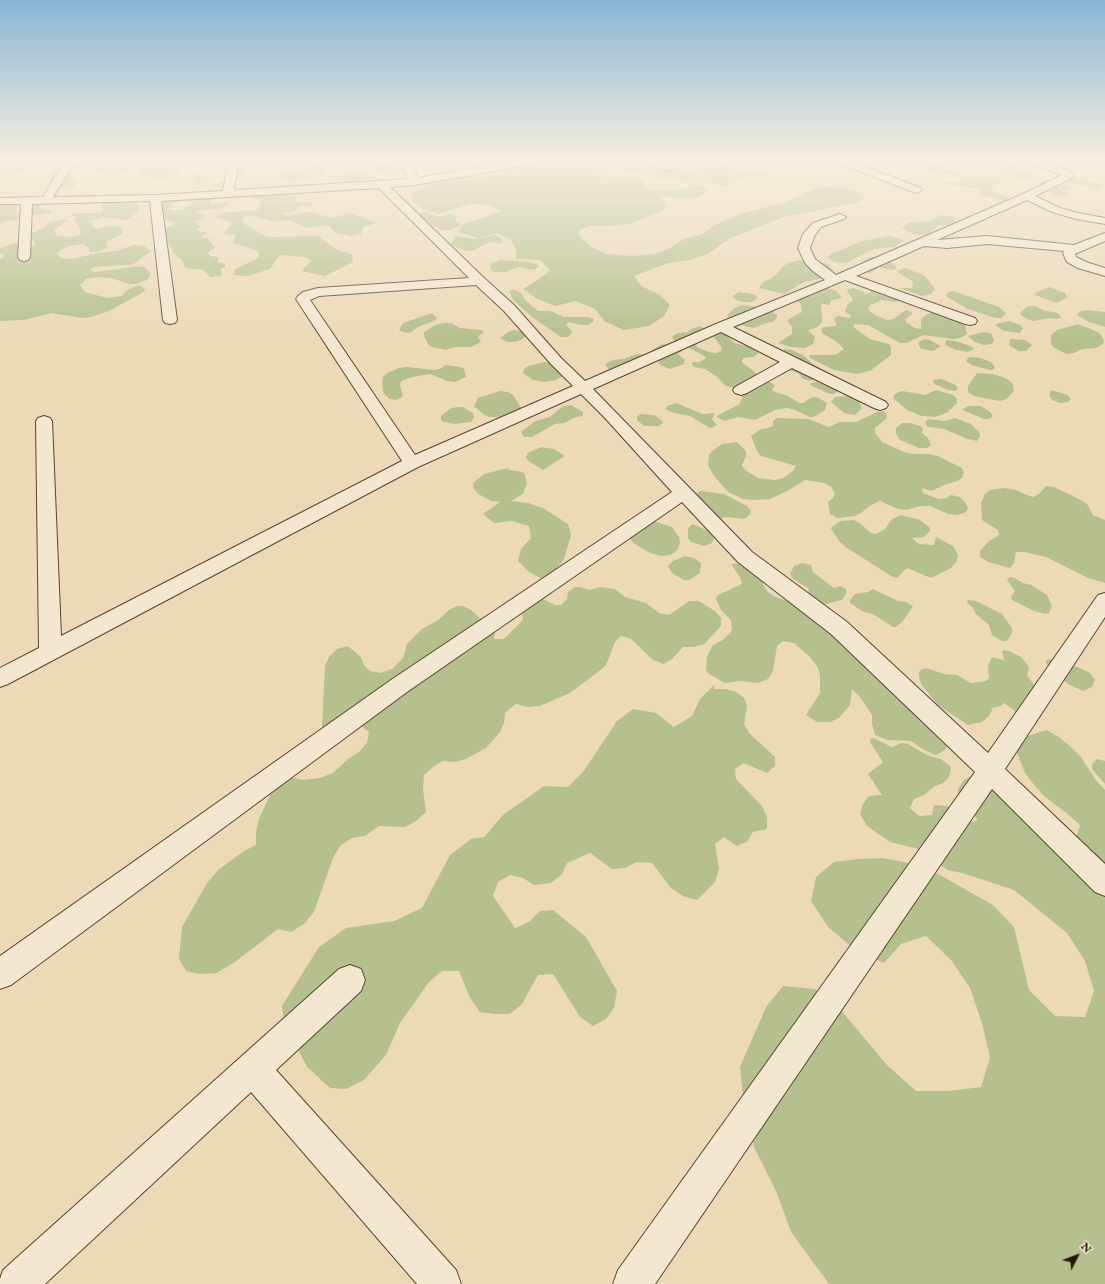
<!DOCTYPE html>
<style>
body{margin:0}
#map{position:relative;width:1105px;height:1284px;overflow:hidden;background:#ecdab7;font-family:"IM FELL English",serif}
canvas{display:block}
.north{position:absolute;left:1057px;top:1236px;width:40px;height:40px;-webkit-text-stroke:3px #f3e7d0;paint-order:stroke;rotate:48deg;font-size:11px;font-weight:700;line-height:16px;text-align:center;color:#261500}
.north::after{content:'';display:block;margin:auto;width:14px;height:18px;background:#261500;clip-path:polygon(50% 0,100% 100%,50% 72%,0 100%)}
</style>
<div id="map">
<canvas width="1105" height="1284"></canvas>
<div class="north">N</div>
</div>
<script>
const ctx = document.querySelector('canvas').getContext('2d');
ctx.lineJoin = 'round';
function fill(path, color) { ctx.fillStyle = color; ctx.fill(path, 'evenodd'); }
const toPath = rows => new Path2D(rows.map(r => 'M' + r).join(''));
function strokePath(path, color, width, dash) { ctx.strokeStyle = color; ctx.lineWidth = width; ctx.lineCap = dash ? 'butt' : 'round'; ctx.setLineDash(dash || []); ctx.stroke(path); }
const green = toPath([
 [0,158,44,158,24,169,10,175,0,177],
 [83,158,177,158,182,160,181,163,173,165,174,168,180,170,180,173,162,179,152,179,146,177,136,168,113,176,99,173,90,168,81,168,71,169,75,178,74,181,78,183,73,187,64,190,56,188,49,183,50,176,54,169,67,162],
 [255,158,267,161,263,164,253,166,248,166,241,162],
 [267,158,319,158,319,159,301,164,290,165,278,162],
 [439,158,457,159,495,158,484,163,448,170,445,169,444,166,447,164,448,161],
 [546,158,585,160,604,158,635,158,676,170,695,170,705,165,707,159,710,158,749,158,739,159,735,162,726,160,725,166,740,170,754,171,760,169,772,172,767,176,742,178,726,186,721,186,708,183,694,184,678,180,658,179,647,174,645,170,632,171,612,169,598,170,602,174,609,177,643,179,645,180,643,185,644,187,651,190,681,190,695,185,704,187,707,191,704,194,695,198,662,197,660,199,665,202,666,206,663,210,632,223,612,226,589,226,581,229,578,233,580,237,590,246,606,254,632,256,654,254,663,251,672,247,683,239,703,234,713,226,726,220,740,214,786,202,821,186,841,187,857,191,865,198,855,203,784,217,729,239,708,254,690,260,668,263,634,276,641,286,660,295,670,305,664,316,649,326,624,330,604,321,595,309,576,301,555,306,536,298,523,289,539,279,550,270,540,260,516,259,516,249,511,240,497,233,478,238,458,232,463,224,486,217,501,211,490,205,470,204,438,214,423,209,414,202,411,195,421,188,435,183,493,175],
 [667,158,692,158,699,162,692,166,684,166,671,162],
 [988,158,1002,158,1011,161,1013,165,1020,168,1013,171,993,167,981,161],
 [337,159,355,161,356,164,349,167,337,168,325,164,324,162],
 [941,162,949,164,944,168,963,175,967,178,964,179,946,174,938,174,930,171,927,169,931,167,924,164,938,165],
 [314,164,324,168,326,173,315,175,308,173,307,171,309,169,307,166],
 [232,165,244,168,244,174,231,184,221,186,211,186,213,184,236,179,236,176,234,174,220,169],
 [381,165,398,168,403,172,392,175,378,173,370,169],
 [356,170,372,177,357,182,338,180,338,176,344,173],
 [1002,170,1028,173,1035,177,1030,179,1015,178,999,173,999,171],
 [291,171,305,174,311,177,310,178,296,181,286,180,277,176],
 [195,174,205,175,209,177,206,183,199,184,193,180,187,179,189,176],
 [1057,175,1077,178,1101,184,1104,187,1098,188,1070,183,1058,179],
 [991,179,999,180,1001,183,993,184,993,187,989,189,1008,197,1011,200,1002,201,981,195,979,193,981,189,979,188,970,188,957,185,950,186,942,182,949,181,959,182,961,180,987,180],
 [1043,181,1070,186,1071,190,1064,191,1071,194,1063,197,1053,195,1050,192,1041,189,1037,185],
 [256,189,272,192,297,190,295,202,311,202,314,205,308,208,301,206,295,211,282,214,287,215,309,212,332,218,350,213,377,223,363,227,361,234,351,236,336,233,328,225,306,228,290,220,273,222,254,216,243,217,243,223,267,237,318,236,337,250,352,254,353,262,325,276,301,271,311,261,305,257,280,255,270,269,247,276,234,275,234,270,259,257,258,251,234,243,235,235,224,234,232,222,215,217,221,213,258,210,262,201,241,195,245,190],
 [173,192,182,195,182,199,171,205,170,209,172,210,181,210,192,204,193,202,185,197,222,197,212,199,209,202,212,204,226,202,229,204,220,209,197,211,197,212,204,215,205,218,194,222,201,227,198,229,198,231,205,232,207,233,200,238,208,238,212,242,212,245,215,247,214,249,209,251,208,254,210,256,217,257,219,258,217,262,225,264,225,267,221,269,222,275,220,276,210,277,203,270,187,268,184,266,183,261,173,253,172,248,167,242,168,237,163,233,164,229,173,225,174,222,166,220,154,212,162,196],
 [128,199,139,206,139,210,128,219,122,220,104,217,91,221,93,227,96,229,113,226,121,227,123,232,121,234,106,242,107,248,97,252,90,252,89,248,83,244,70,246,60,250,57,254,62,258,72,259,97,253,117,251,133,245,144,246,151,251,135,263,130,265,95,267,90,269,91,271,96,272,140,266,144,267,151,274,147,280,136,284,129,284,111,278,99,277,86,279,80,285,85,292,107,298,121,296,127,290,139,285,145,289,144,292,109,311,91,317,84,318,51,313,24,320,0,321,0,259,5,256,0,253,0,248,14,243,30,247,35,245,35,242,30,237,32,233,45,227,46,224,51,222,62,220,68,220,54,230,56,235,69,237,80,235,81,232,79,226,73,221,75,217,72,215,74,213,99,213,103,211,102,204,104,202],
 [15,201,18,203,15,211,21,215,20,219,4,222,0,224,0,204],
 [39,203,40,207,51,211,50,213,30,216,27,205],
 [422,212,427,212,439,217,450,214,456,217,456,221,459,222,460,226,450,230,442,230,424,220,419,214],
 [942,215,953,217,955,222,950,225,939,225,931,232,924,235,913,234,902,228,908,223,929,221],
 [495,235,501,238,503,242,500,244,489,242,472,251,466,251,451,245,455,236,474,239],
 [890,236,904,240,895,247,873,249,846,263,834,262,827,257,833,253,862,241],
 [870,257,875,257,890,262,896,266,896,269,892,270,879,267,871,273,864,272,863,261],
 [500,260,530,262,537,264,539,267,534,270,518,267,506,272,494,272,491,270,490,264],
 [801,260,818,261,829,265,833,270,824,278,804,282,784,294,759,288,762,283,775,276,783,266,791,262],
 [906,268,924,275,935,289,931,294,922,296,899,288,911,288,913,286,912,281,899,273,897,271],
 [825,287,837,291,842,298,830,301,830,305,821,304,822,322,818,327,808,330,815,337,813,344,805,348,791,347,778,343,792,334,792,327,787,320,802,312,801,305,796,299],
 [1049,287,1065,293,1067,298,1056,303,1035,295,1035,293],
 [854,288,864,292,865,295,868,293,870,294,871,290,873,289,900,297,899,300,896,302,882,300,870,305,868,308,869,311,877,316,888,320,893,319,906,310,912,312,912,314,905,319,906,322,915,328,921,329,921,319,927,314,933,313,965,325,967,334,960,338,953,339,923,335,907,343,900,343,868,325,855,324,853,327,870,339,889,344,891,347,891,355,870,371,857,374,834,370,810,358,809,355,831,355,837,354,844,349,837,342,822,333,821,329,825,327,837,326,834,319,837,316,851,318,850,315,845,312,847,305,853,300,847,291,848,289],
 [513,289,521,293,526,301,538,311,550,311,564,317,589,317,594,319,593,322,588,325,581,325,568,322,566,325,572,331,571,334,568,337,561,337,532,317,513,300,509,291],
 [953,291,999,307,1006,313,1002,318,995,318,968,309,947,297,946,295,948,292],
 [739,292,752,294,757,296,757,299,752,302,742,302,736,300,733,296],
 [741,305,761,307,770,310,777,315,777,318,773,322,766,323,754,328,740,325,729,319,727,315,735,308],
 [1028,306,1035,306,1045,311,1055,312,1060,315,1061,318,1057,319,1050,318,1034,321,1027,319,1021,315,1020,313],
 [1087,310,1105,312,1105,327,1087,321,1077,315,1081,311],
 [432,313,437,318,434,321,418,327,410,333,403,332,399,330,403,323],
 [1009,321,1020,325,1023,328,1020,333,1004,331,995,325,998,323],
 [444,323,451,323,460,328,482,330,484,333,478,336,481,342,471,347,454,347,446,350,432,347,428,344,424,336,424,332,435,325],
 [1078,324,1098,332,1101,335,1104,341,1103,344,1096,348,1082,349,1074,353,1067,354,1054,348,1051,344,1051,335,1057,330],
 [700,326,705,329,695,340,697,347,709,352,716,353,721,351,722,348,714,337,715,331,716,330,726,334,734,343,749,347,759,353,753,357,743,358,742,362,762,378,775,385,772,390,775,392,788,396,799,403,803,403,812,397,819,398,827,403,825,410,814,417,810,417,795,410,787,408,775,410,755,420,738,417,725,421,718,418,717,416,722,413,740,404,743,393,741,390,726,386,716,376,705,369,694,367,692,364,693,362,700,362,706,358,703,355,687,347,682,348,682,351,678,354,685,360,684,364,670,369,660,365,658,358,652,350,662,344,672,345,674,340,672,337,674,335,678,333,688,332,691,329],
 [514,330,521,331,526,336,521,340,515,342,507,342,500,338,508,332],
 [984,332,991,333,994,340,992,344,984,345,975,342,968,336],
 [924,339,930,340,941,346,933,351,921,349,918,343],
 [1010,339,1025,340,1032,345,1026,351,1019,351,1010,346,1009,344],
 [947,340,955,341,971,346,974,349,968,352,956,350,945,345,945,343],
 [784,349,792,350,803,355,812,363,828,373,828,374,819,376,810,381,803,379,798,373,788,370,779,363,779,361,793,358,793,356,784,352],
 [637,354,647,355,629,361,632,366,615,373,609,370,605,364,613,360,623,359],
 [970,357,980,358,991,362,995,367,993,370,989,370,972,365,967,362,966,360],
 [545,362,553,363,563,376,556,380,544,382,533,380,523,373,524,369,528,366],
 [445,365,461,367,464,369,466,377,455,382,447,381,430,374,413,377,401,381,400,385,403,396,397,400,390,399,386,396,383,391,382,382,383,377,387,373,399,368,407,367,435,370,442,368],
 [977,373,993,374,1006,378,1013,384,1014,391,1006,399,1000,401,974,396,968,392,968,386],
 [941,379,954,384,958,388,956,391,948,390,934,384,933,380],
 [817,382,825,385,838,391,834,394,830,394,810,385,811,383],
 [936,390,953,395,957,399,957,403,948,412,935,417,922,416,907,410,893,398,895,394,902,391,925,395],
 [1051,390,1068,395,1071,399,1068,402,1060,403,1052,400,1049,395],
 [500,391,508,392,513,395,522,409,514,416,498,417,489,417,483,414,474,406,478,398],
 [850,396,858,399,862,408,855,415,844,413,831,402,835,397],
 [676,403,703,414,715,413,712,419,717,425,712,428,708,427,690,416,674,413,667,410,666,408,667,406],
 [571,405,583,412,583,416,576,417,564,423,555,424,532,437,524,437,521,432,535,421,550,417,563,406],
 [968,406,981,406,990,412,993,416,989,419,984,419,962,410],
 [459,407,463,407,473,413,474,417,471,422,454,424,441,421,441,416,451,408],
 [884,411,887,415,886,419,875,428,875,433,882,442,904,452,913,454,930,454,938,456,962,468,964,473,962,478,957,481,947,484,931,491,922,488,923,493,939,499,947,498,951,495,960,497,966,503,968,509,965,513,957,515,948,514,930,506,921,506,907,510,898,509,880,501,871,505,861,513,855,516,838,518,830,514,828,502,833,498,835,493,831,487,824,483,805,480,789,490,770,499,753,500,743,499,728,492,714,476,708,465,709,455,712,451,722,444,737,442,746,451,746,456,742,465,745,470,758,478,775,480,783,478,793,471,796,466,761,456,757,451,751,436,761,429,768,428,773,426,773,421,777,418,808,419,829,427,840,422,856,422,877,412],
 [640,414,654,415,660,419,663,423,659,426,644,426,637,420,637,417],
 [955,418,971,424,980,433,980,437,977,441,968,439,944,429,928,427,925,423,928,419,945,421],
 [902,423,910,423,922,427,923,429,922,433,928,438,931,445,927,448,919,448,900,440,896,434,896,428],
 [541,447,554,449,565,456,543,470,530,462,526,458,528,453],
 [508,468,509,470,518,471,524,473,527,483,523,494,511,501,528,503,543,508,568,524,571,535,564,559,556,570,544,580,529,572,518,561,521,549,531,538,529,526,512,521,494,523,483,514,500,502,492,501,478,494,474,489,473,483,484,474],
 [1046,486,1054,487,1079,499,1087,504,1093,515,1105,520,1105,583,1088,578,1046,557,1025,552,1016,552,1014,563,1010,568,988,562,980,557,980,551,988,542,999,535,998,530,982,520,981,503,985,494,990,490,1005,488,1015,490,1033,497,1039,494],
 [701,491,724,494,732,498,747,506,751,511,750,514,745,519,725,517,717,520,691,496],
 [901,515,920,520,930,528,930,531,924,537,912,538,915,541,919,544,934,545,936,537,953,546,958,555,957,561,951,568,931,578,907,568,897,578,891,576,847,548,840,542,831,529,832,527,840,521,854,520,861,524,871,533,876,534,885,529,892,519],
 [651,520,672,527,679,537,680,543,677,550,671,555,661,556,650,553,635,544,629,538],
 [692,524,711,532,714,538,712,543,704,546,691,542,688,538,688,529],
 [685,556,694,558,701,563,700,573,689,580,684,580,672,573,668,566,673,561],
 [741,563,763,579,763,585,768,592,776,597,794,603,804,603,949,743,945,750,936,755,922,749,911,741,887,740,875,735,872,724,872,715,860,697,852,689,850,705,839,718,830,722,817,722,806,715,820,693,820,675,817,666,810,657,794,643,783,641,777,646,773,671,768,679,758,683,741,681,725,683,709,674,706,670,707,657,712,646,724,639,731,632,732,628,731,620,721,610,716,599,718,595,742,584,740,577,731,564],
 [802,563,811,565,813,572,830,585,834,588,841,586,846,589,846,594,842,600,823,605,808,597,809,589,792,578,790,574,794,566],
 [1010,577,1015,578,1023,583,1031,585,1047,595,1052,606,1049,613,1045,614,1034,611,1012,600,1011,596,1015,591,1007,580],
 [575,587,580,587,590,590,600,587,615,589,625,597,646,603,659,613,669,615,689,601,699,601,715,611,721,618,721,626,704,644,695,647,683,647,672,659,664,664,653,660,631,639,621,636,615,642,609,658,605,666,598,672,570,693,540,706,528,707,516,704,505,713,504,723,500,732,486,748,466,759,455,762,443,761,434,766,424,775,423,789,426,812,416,821,405,827,379,826,365,836,352,838,340,846,333,858,314,912,304,924,291,932,278,929,235,962,217,973,200,974,186,971,179,959,182,927,207,883,218,870,244,851,256,845,256,832,259,819,270,795,279,785,291,777,302,780,320,778,333,773,348,759,359,752,367,743,369,732,361,726,351,733,328,734,322,726,325,666,329,657,337,649,348,646,361,657,364,665,370,671,380,673,392,669,403,658,407,644,422,629,438,620,449,610,457,606,463,606,471,610,495,631,494,639,504,639,523,620,522,613,524,609,539,597,555,605,561,605,567,599,568,592],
 [873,589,898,601,906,602,913,606,903,621,896,627,893,627,873,614,862,611,850,603,850,600,855,594,868,592],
 [968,600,976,601,1002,614,1012,628,1012,633,1007,641,1002,641,992,635,989,625,976,614,973,608,967,603],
 [1002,650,1009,651,1021,657,1027,664,1029,668,1027,676,1033,683,1042,711,1039,718,1034,720,1016,715,1014,710,1004,703,1001,706,993,708,989,716,982,722,968,725,938,705,921,684,919,677,919,672,922,669,927,668,944,674,957,675,971,683,986,681,989,678,988,666,992,657,1004,660],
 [1052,659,1080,668,1090,673,1095,680,1092,687,1083,691,1070,685,1049,670,1046,662,1047,660],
 [714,685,714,689,726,689,736,692,744,698,747,706,744,724,749,733,775,757,775,766,767,773,744,763,735,769,736,779,762,806,767,817,767,829,753,832,747,842,736,846,724,837,715,844,719,869,715,882,697,900,683,896,671,888,652,863,637,862,625,868,612,869,590,853,567,863,562,874,551,883,534,885,523,878,510,875,498,882,493,896,515,928,529,922,540,911,553,910,586,937,617,991,614,1008,606,1019,593,1026,580,1017,553,974,538,975,522,1004,510,1014,495,1014,480,1012,470,998,459,971,442,971,429,982,400,1023,386,1055,364,1080,346,1089,330,1088,307,1067,284,1022,282,1006,319,947,346,928,394,921,422,908,450,855,471,839,484,837,503,815,544,786,568,787,583,772,617,721,633,709,656,713,674,727,692,716,700,699],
 [1047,730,1059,737,1072,748,1081,757,1095,779,1105,790,1105,1284,829,1284,791,1232,776,1191,754,1147,744,1106,740,1067,766,1007,783,986,815,989,840,1009,887,1065,916,1091,948,1091,981,1087,990,1058,982,1023,970,988,951,960,926,936,901,944,884,963,854,949,828,927,811,901,816,877,834,862,858,859,883,858,913,864,940,875,993,905,1014,927,1029,990,1055,1016,1085,1017,1094,991,1085,961,1067,933,1014,890,962,873,947,870,919,849,890,842,867,826,860,814,863,804,869,796,882,795,868,774,883,762,871,744,870,739,873,738,892,747,901,743,908,744,929,756,941,759,950,766,951,769,949,777,943,783,935,786,924,795,914,799,910,808,919,816,932,815,934,805,947,806,959,813,968,823,978,820,959,799,958,789,963,781,971,776,982,774,1070,841,1077,835,1080,825,1069,815,1044,796,1035,786,1025,773,1016,751,1027,736],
 [1097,759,1105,761,1105,784,1092,769,1092,764]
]);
const minor = toPath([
 [67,158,77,158,53,197,155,195,223,191,229,158,239,158,234,190,408,179,400,158,410,158,418,178,529,158,548,158,543,161,474,175,414,185,390,187,484,278,514,305,561,358,585,381,716,324,825,280,814,272,805,263,798,248,803,234,813,223,840,214,846,217,844,219,821,227,815,235,810,248,815,259,836,275,1023,194,1062,175,1023,160,1021,158,1035,158,1070,171,1073,176,1072,178,1035,196,1060,208,1078,213,1105,218,1105,224,1076,219,1052,212,1027,200,937,240,987,236,1074,245,1105,233,1105,241,1075,254,1076,257,1086,262,1105,268,1105,276,1078,268,1067,262,1063,253,1064,251,987,244,947,248,924,246,856,276,975,318,977,321,975,324,970,325,965,324,845,280,733,327,886,402,888,405,886,408,880,410,874,408,792,368,747,393,741,395,735,393,733,390,735,387,780,362,721,332,593,389,752,552,847,622,988,753,1098,595,1105,593,1105,617,1005,769,1105,864,1105,896,1095,892,992,789,655,1284,613,1284,618,1270,975,772,831,634,738,562,682,502,407,692,11,985,0,989,0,956,391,680,672,492,605,418,581,394,418,467,8,684,0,687,0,668,39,648,36,421,38,418,44,416,50,418,52,421,61,636,402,461,296,299,298,296,303,292,318,288,469,278,379,188,161,201,177,320,175,323,170,324,165,323,163,320,150,201,32,204,30,257,28,260,24,261,20,260,18,257,21,204,0,204,0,198,43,197,67,158],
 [476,285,504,311,551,364,573,386,415,455,310,300,319,296,476,285],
 [643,158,655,158,662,163,677,166,678,168,673,171,655,167,643,158],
 [710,158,723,158,733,164,731,166,725,166,710,158],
 [828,158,842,158,853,162,872,158,890,158,888,160,863,166,921,188,922,190,917,193,913,192,830,160,828,158],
 [350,965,361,969,365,980,361,991,276,1070,456,1270,461,1284,417,1284,251,1092,45,1284,0,1284,0,1279,3,1270,339,969,350,965]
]);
fill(green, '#b6c08f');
strokePath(minor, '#58462e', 2);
fill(minor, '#f3e7d0');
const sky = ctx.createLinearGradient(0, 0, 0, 338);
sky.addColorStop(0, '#89b6d5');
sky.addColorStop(0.47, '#f6eedf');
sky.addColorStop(1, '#f6eedf00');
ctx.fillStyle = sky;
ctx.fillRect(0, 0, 1105, 338);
</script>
